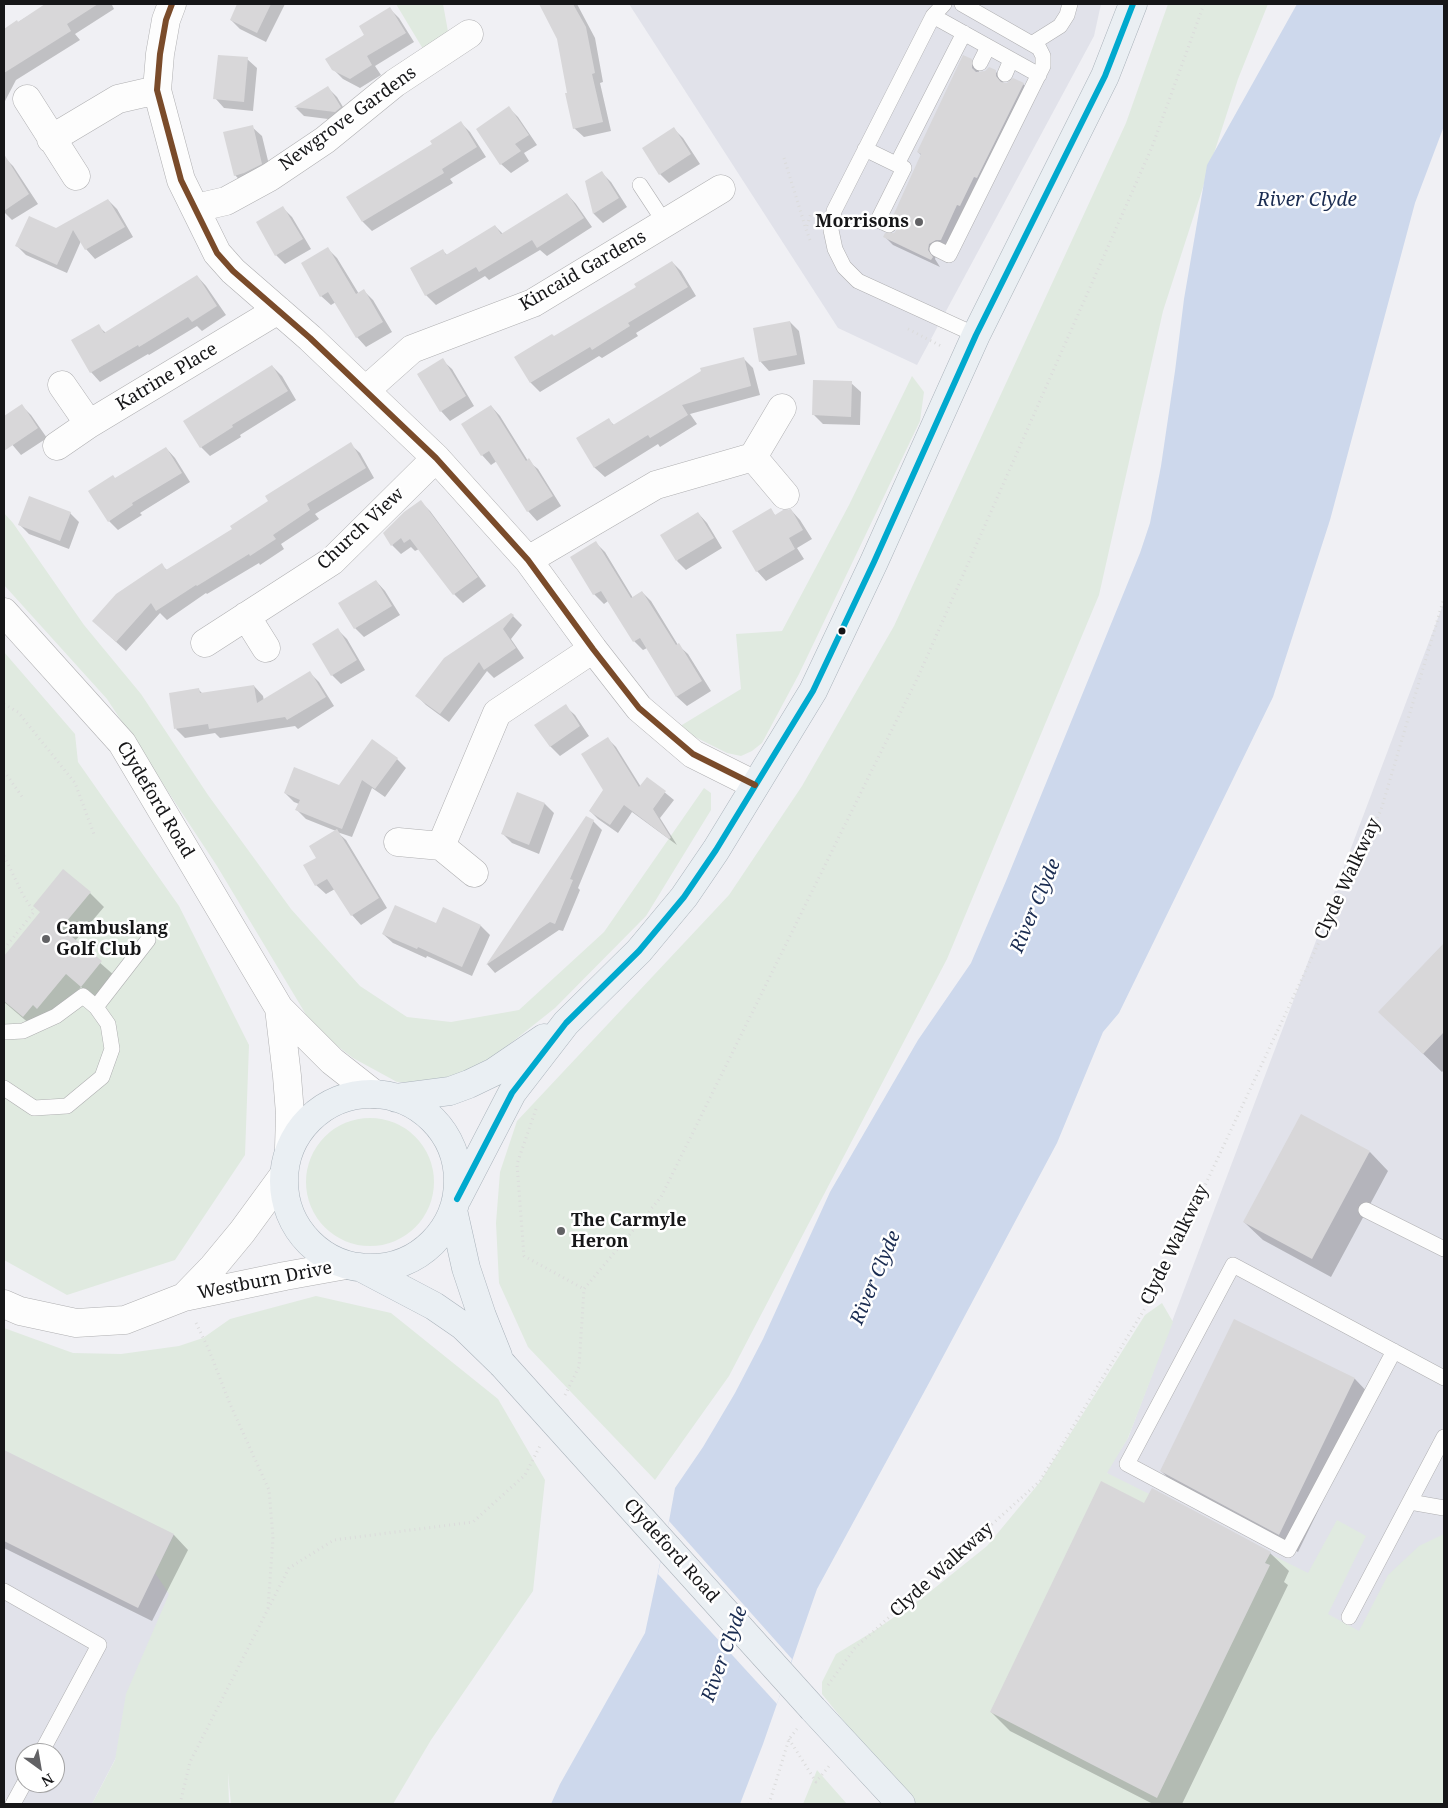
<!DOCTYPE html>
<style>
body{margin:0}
#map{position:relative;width:1448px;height:1808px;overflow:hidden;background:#f0f0f4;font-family:"Noto Serif",serif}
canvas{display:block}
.frame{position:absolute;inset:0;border:5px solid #161618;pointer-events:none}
.north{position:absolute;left:15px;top:1743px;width:50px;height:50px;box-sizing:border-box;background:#fff;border:1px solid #a2a2a3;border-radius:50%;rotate:148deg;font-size:14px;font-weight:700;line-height:20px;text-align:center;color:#161618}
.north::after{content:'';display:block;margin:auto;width:18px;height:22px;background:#626265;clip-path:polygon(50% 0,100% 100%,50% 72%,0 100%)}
</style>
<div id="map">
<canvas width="1448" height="1808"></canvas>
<div class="frame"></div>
<div class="north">N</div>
</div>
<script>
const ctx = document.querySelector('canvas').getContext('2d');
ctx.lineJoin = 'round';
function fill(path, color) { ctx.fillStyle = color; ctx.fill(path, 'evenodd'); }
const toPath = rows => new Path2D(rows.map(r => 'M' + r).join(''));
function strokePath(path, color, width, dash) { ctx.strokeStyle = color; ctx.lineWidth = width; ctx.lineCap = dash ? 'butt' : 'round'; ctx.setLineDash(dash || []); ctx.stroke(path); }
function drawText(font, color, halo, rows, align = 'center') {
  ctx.font = font + ' "Noto Serif",serif'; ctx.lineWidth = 5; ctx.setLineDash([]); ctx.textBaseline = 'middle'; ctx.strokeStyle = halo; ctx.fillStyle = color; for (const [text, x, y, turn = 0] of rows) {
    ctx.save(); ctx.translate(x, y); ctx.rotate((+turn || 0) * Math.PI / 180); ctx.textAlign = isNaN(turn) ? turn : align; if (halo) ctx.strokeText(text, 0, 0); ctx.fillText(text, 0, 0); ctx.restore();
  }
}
const built = toPath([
 [629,4,1101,4,1094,36,917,365,838,328],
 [1444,602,1444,1804,1106,1472,1128,1438],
 [4,1383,222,1553,92,1804,4,1804],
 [25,1753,55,1753,55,1783,25,1783]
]);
const green = toPath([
 [396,4,443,4,449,37,429,59],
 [1168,4,1268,4,1238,79,1163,311,1099,595,947,959,729,1376,655,1480,528,1347,499,1283,496,1223,500,1172,517,1121,729,895,802,786,894,626,1126,123],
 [912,376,924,392,920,421,799,674,762,743,752,751,741,756,727,753,677,728,741,689,736,634,782,631,849,505],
 [4,513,13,523,84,625,141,694,208,795,291,909,360,986,407,1017,451,1022,519,1010,604,932,704,788,711,793,711,810,646,916,555,1008,487,1062,442,1084,397,1082,353,1058,314,1028,217,866,107,699,4,585],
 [4,652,75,734,78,762,179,906,249,1045,245,1155,175,1260,67,1295,4,1260],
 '306 1182a64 64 0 1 1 128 0a64 64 0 1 1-128 0Z',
 [316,1296,391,1313,498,1399,545,1480,533,1591,431,1740,393,1804,231,1804,228,1773,229,1804,92,1804,115,1760,126,1694,169,1594,155,1573,174,1535,4,1450,4,1328,73,1353,121,1354,179,1346,203,1338,230,1319],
 [1162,1303,1173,1322,1128,1438,1107,1473,1308,1573,1337,1520,1366,1536,1328,1614,1359,1631,1388,1575,1419,1546,1444,1534,1444,1804,913,1804,901,1792,822,1694,822,1682,836,1654,874,1631,926,1595,987,1546,1040,1482,1145,1315],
 [817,1770,847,1804,803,1804]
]);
const water = toPath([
 [1297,4,1444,4,1444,126,1415,203,1330,520,1273,697,1119,1013,1103,1032,1057,1143,929,1383,817,1589,763,1744,740,1804,551,1804,560,1784,645,1633,669,1521,675,1488,703,1447,735,1393,763,1339,830,1192,918,1040,971,963,1006,881,1140,553,1150,523,1161,466,1175,371,1184,299,1207,165]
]);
const pier = toPath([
 [669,1521,792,1659,777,1704,658,1574]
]);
const shadow = toPath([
 [47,4,113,4,112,5,114,9,75,34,80,40,16,80,4,103,4,31],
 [239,4,285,4,266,42,240,29,231,20],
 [540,4,577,4,595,38,603,82,600,83,611,131,584,137,574,128,559,38],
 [389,8,399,18,414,42,375,66,381,75,360,88,343,79,333,69],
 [247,59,257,68,253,111,224,108,215,98],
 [971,60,979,68,979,73,996,72,1004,80,1003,84,1023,84,1031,92,949,248,937,252,935,259,940,267,893,245,885,237,895,234,899,229,922,156,918,152],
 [328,88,337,97,349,117,344,121,304,116,296,108],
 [509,108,518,117,537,145,524,153,529,161,511,173,501,164,478,129],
 [461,123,470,132,486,157,450,179,453,183,372,231,363,222,348,197,434,145],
 [252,127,262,136,271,173,244,185,235,175],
 [674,129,683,138,700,164,669,183,660,174],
 [4,157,13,166,38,204,12,220,4,212],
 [602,173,611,182,627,207,603,223,594,214,587,182],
 [567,194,576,204,592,227,547,256,540,250,489,280,485,276,436,305,426,295,411,269,443,251,447,255,495,226,503,234],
 [108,200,117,209,133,237,95,259,86,249,81,241,67,273,26,255,17,246,56,230],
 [283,208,292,217,311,249,285,264,276,255],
 [328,249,337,258,359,294,364,291,373,300,392,332,366,347,357,337,336,302,331,305,321,296],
 [672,262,681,271,696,296,636,333,638,336,602,358,599,356,540,392,531,383,516,358,554,338,638,288],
 [197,276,206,286,226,315,202,331,197,326,149,355,148,354,100,382,91,372,73,341,98,326,106,333],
 [790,322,799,331,805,364,769,371,760,361],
 [743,358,753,368,760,395,690,414,697,424,660,447,658,444,605,477,595,468,578,439,609,420,615,426],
 [442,360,452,369,474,406,450,421,441,411,418,375],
 [272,366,282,376,296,400,240,435,241,437,210,456,201,447],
 [851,383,861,392,860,425,823,424,814,415],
 [22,406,31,415,47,438,21,455,4,435,4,418],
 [491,406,500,416,528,461,538,469,561,506,537,521,528,511,497,461,491,465,482,455,463,424],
 [350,444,360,453,374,478,315,514,319,519,281,544,284,549,260,565,259,563,207,594,206,593,167,620,160,613,126,651,103,630,161,565,167,570,234,529],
 [166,448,175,458,190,482,140,513,142,515,118,530,109,521,116,479],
 [421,502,430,511,486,586,463,603,454,594,419,549,415,551,411,547,401,554,392,545],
 [770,510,776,516,791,510,800,520,812,539,797,548,804,559,766,581,757,571],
 [70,513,79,522,69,549,29,534,20,525],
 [698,513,707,523,722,548,686,570,677,561],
 [596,543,605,552,633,598,642,592,651,601,678,645,688,654,711,691,687,706,677,697,647,648,643,650,634,641,608,601,604,604,594,594,572,558],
 [376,581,385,591,400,615,364,637,355,628],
 [511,614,522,625,511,639,524,658,494,678,487,671,449,722,426,705,417,696],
 [338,630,347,639,365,670,341,684,332,675],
 [310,673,319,682,334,706,298,729,295,726,220,738,215,733,185,738,176,729,198,689,203,694,254,686,263,696,264,701],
 [565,706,575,715,589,736,560,756,550,746],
 [608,739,616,747,641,787,647,778,674,800,660,818,677,845,632,812,618,833,598,819,590,811,604,790],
 [397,759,406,768,385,797,372,788,352,837,337,832,346,840,387,908,361,925,352,915,335,889,326,894,316,885,317,858,336,831,306,819,297,810,299,804,294,802,285,793,340,786],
 [518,794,545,804,554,813,539,854,512,843,503,834],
 [593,821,602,830,578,888,580,890,563,931,559,930,495,973,487,964],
 [90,893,104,907,75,941,115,976,96,1000,81,987,52,1022,38,1031,4,1002,4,958,41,912],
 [436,924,481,926,490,935,472,976,427,956,426,958,393,943,383,934],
 [1444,944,1444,1070,1442,1072,1380,1012],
 [1370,1152,1388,1171,1331,1277,1263,1240,1244,1222],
 [1234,1321,1355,1379,1373,1398,1298,1552,1180,1489,1161,1471],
 [4,1451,174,1535,188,1550,152,1621,4,1548],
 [1145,1505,1270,1553,1289,1571,1284,1582,1288,1585,1182,1804,1153,1804,1010,1731,991,1712]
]);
const building = toPath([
 [45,4,98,4,67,24,71,31,4,73,4,29,17,20,18,22],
 [237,4,271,4,257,33,230,20],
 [539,4,573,4,586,27,595,73,592,74,603,122,573,129,565,93,567,93,557,39],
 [390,7,406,33,367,56,372,65,350,79,332,70,325,59,364,35,359,26],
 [218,55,248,57,244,102,213,99],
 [963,55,972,59,972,68,976,72,985,71,989,67,996,70,996,76,1001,82,1007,83,1013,78,1024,83,977,178,974,177,960,206,957,205,941,240,936,240,929,244,928,250,933,257,931,260,883,237,885,233,894,233,898,228,897,220,893,216,921,154,917,152],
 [328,86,341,107,335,112,294,107],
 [509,106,529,135,515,144,521,151,500,165,476,129],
 [461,121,477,147,442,169,444,173,362,222,346,197,432,144,430,141],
 [253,125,262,164,244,173,234,176,223,132],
 [674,127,691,154,659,175,642,148],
 [4,154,29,194,4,211],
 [602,171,619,198,593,214,585,181],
 [567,193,584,218,537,248,532,240,479,272,476,267,425,296,410,268,443,249,446,255,495,225,501,234],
 [108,199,125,227,85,250,73,230,57,265,15,246,29,216,56,228],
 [283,206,303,239,275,256,256,222],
 [328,247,356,294,364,289,383,322,356,338,328,292,320,297,301,263],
 [672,261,688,287,628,323,630,326,592,350,590,347,530,383,514,357,552,334,554,336,636,287,634,284],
 [197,275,217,306,192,322,188,317,139,347,138,345,90,373,71,340,99,324,104,333],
 [790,321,797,355,759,362,753,328],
 [744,357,751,386,682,405,688,415,650,438,648,435,594,468,576,438,609,418,613,425,701,371,700,368],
 [443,358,466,396,440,412,417,374],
 [272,365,288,391,232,425,233,427,200,448,183,421],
 [813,380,852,381,851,417,812,415],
 [22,404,38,428,4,451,4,416],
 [491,405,526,461,529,458,553,496,527,512,489,451,481,456,461,424],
 [351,442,366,468,307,504,310,510,273,535,276,539,250,556,249,554,197,586,196,585,156,611,151,603,116,642,92,621,116,594,162,563,166,570,232,529,230,526,268,501,265,496],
 [166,447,182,473,132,503,133,505,108,522,88,491,113,475,115,478],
 [29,496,71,512,60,541,18,525],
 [421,500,478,577,453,595,410,539,404,543,401,538,391,546,383,533,404,512],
 [771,508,775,515,783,510,791,509,803,530,789,538,795,549,756,572,732,531],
 [698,512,714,538,676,561,660,535],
 [596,541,631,598,642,591,676,645,679,643,702,681,676,697,640,638,633,642,601,591,593,595,570,557],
 [376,580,392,606,354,629,338,603],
 [511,613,514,615,503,629,516,648,484,670,479,662,440,714,415,696,444,658],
 [338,628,357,660,331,676,312,644],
 [310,671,326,697,287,720,285,717,209,729,208,724,174,729,169,693,199,688,200,693,254,685,257,703],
 [566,704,580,726,550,747,534,725],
 [608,737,639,787,647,777,666,791,653,809,671,838,669,839,624,805,610,825,589,811,603,790,581,754],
 [372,739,398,758,375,789,362,780,342,829,295,810,300,800,284,793,294,767,339,785],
 [517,792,545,803,529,845,501,834],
 [586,816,594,820,570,879,573,880,555,924,550,922,486,965],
 [337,829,379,898,351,916,327,879,315,886,303,865,316,858,309,846],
 [63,869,91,892,61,928,102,961,81,987,66,974,37,1009,33,1005,23,1017,4,1001,4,956,40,912,33,906],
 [395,905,436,923,443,907,481,925,462,967,418,947,417,949,382,934],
 [1444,943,1444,1032,1423,1054,1378,1012],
 [1301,1114,1370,1151,1312,1259,1243,1222],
 [1234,1319,1355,1378,1279,1535,1160,1471],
 [4,1450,174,1534,138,1608,4,1541],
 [1101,1481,1144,1503,1152,1488,1271,1552,1265,1563,1270,1565,1157,1798,990,1712]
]);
const path = toPath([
 [784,158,806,229],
 [810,240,806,229,811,213],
 [908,329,943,347],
 [4,704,18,712,75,783,94,834],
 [4,771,23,798],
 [4,856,23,895,34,912,4,949],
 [536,1109,517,1164,524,1256,584,1289],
 [196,1323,209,1350,230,1404,269,1490,273,1538,268,1608],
 [565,1395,579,1367,584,1289,661,1197,918,677,1152,147,1204,4],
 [828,1685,855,1648,1040,1481,1156,1290,1381,810,1444,598],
 [789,1739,816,1782,830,1765],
 [180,1804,190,1762,289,1568,334,1540,473,1522,525,1475,540,1446],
 [769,1804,789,1739,797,1729]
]);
const service = toPath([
 [944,4,933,16,834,211,831,230,835,249,844,267,858,281,976,335],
 [933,16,1039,75],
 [1033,43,1060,26,1067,15,1070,4],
 [980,63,988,47],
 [1005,74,1011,60],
 [865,149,904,168,878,220,889,225],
 [897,164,964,33],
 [640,185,665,223],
 [937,249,949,255,1043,66,1043,56,1039,48,962,4],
 [96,1007,148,940],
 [4,1032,23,1031,56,1016,83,996,96,1007,108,1024,112,1049,102,1077,67,1106,34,1108,4,1088],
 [1366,1210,1444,1249],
 [1394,1351,1288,1550,1127,1464,1233,1265,1444,1378],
 [1410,1502,1444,1508],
 [4,1591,99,1645,41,1753],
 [1349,1617,1444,1437],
 [13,1804,25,1782]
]);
const minor = toPath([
 [172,4,166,20,160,54,157,90,181,180,217,253,233,271,310,338,436,458,528,560,593,649,639,708,693,754,755,785],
 [27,99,76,176],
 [51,139,118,99,157,90],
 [196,208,226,201,270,177,325,140,395,83,469,34],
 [62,385,89,424],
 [366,390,412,349,533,303,721,189],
 [782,408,753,457,785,495],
 [57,446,89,424,278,310],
 [528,560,656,485,753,457],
 [246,616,266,648],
 [205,643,332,561,436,458],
 [398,842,441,846,474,873],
 [441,846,497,713,593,649]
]);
const tertiary = toPath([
 [4,612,122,743,279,1008,332,1061,374,1094],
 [279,1008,287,1076,290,1114,289,1148],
 [184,1297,213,1267,242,1232,283,1176],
 [4,1304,20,1311,76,1323,125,1320,184,1297,285,1276,346,1265]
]);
const primary = toPath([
 '284 1181a87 87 0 1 1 174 0a87 87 0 1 1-174 0Z',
 [396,1098,450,1091,469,1084,494,1072,544,1038],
 [457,1199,512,1093,566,1023,639,951,684,897,716,850,813,691,874,562,976,335,1105,76,1133,4],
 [453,1210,466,1268,482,1316,498,1356],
 [360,1267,434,1306,463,1326,502,1364],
 [813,1709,901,1804]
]);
const primaryBridge = toPath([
 [502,1364,813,1709]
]);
const bus1 = toPath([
 [457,1199,512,1093,566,1023,639,951,684,897,716,850,813,691,874,562,976,335,1105,76,1133,4]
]);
const bus2 = toPath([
 [172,4,166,20,160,54,157,90,181,180,217,253,233,271,310,338,436,458,528,560,593,649,639,708,693,754,755,785]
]);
const markers = [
 [919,222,5,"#626265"],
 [842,631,4.5,"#161618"],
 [46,939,5,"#626265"],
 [561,1231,5,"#626265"]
];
const streetNames = [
 ["Newgrove Gardens",348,119,-36],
 ["Kincaid Gardens",583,271,-30],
 ["Katrine Place",167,377,-31],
 ["Church View",361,529,-43],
 ["Clydeford Road",155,800,59],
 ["Clyde Walkway",1348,879,-65],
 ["Clyde Walkway",1175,1245,-64],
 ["Westburn Drive",265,1281,-11],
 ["Clydeford Road",671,1551,48],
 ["Clyde Walkway",942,1570,-42]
];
const poiNames = [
 ["Morrisons",909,222,"right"],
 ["Cambuslang",56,929],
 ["Golf Club",56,950],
 ["The Carmyle",571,1221],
 ["Heron",571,1242]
];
const waterNames = [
 ["River Clyde",1307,201],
 ["River Clyde",1036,906,-67],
 ["River Clyde",876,1278,-67],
 ["River Clyde",725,1654,-70]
];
fill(built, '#e1e2ea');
fill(green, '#e0eae0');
fill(water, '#cdd8ec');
fill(pier, '#f0f0f4');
fill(shadow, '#0003');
fill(building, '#d8d7d9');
strokePath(service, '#afafb1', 16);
strokePath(minor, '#afafb1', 29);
strokePath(tertiary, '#afafb1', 29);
strokePath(primary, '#aab3bb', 29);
strokePath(path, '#dbdbdb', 3, [1, 4]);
strokePath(service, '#fdfdfd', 15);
strokePath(minor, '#fdfdfd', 28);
strokePath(tertiary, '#fdfdfd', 28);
strokePath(primary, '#eaeff3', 28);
strokePath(primaryBridge, '#aab3bb', 29, []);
strokePath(primaryBridge, '#eaeff3', 28);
strokePath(bus1, '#00a9ce', 6);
strokePath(bus2, '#7a4b2a', 6);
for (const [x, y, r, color] of markers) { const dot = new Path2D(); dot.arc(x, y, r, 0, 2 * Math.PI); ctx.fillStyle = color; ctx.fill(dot); strokePath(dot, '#fff', 2); }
drawText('18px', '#161618', '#fff', streetNames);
drawText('bold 18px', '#161618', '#fff', poiNames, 'left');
drawText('italic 19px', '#1a2c51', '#fff', waterNames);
</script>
